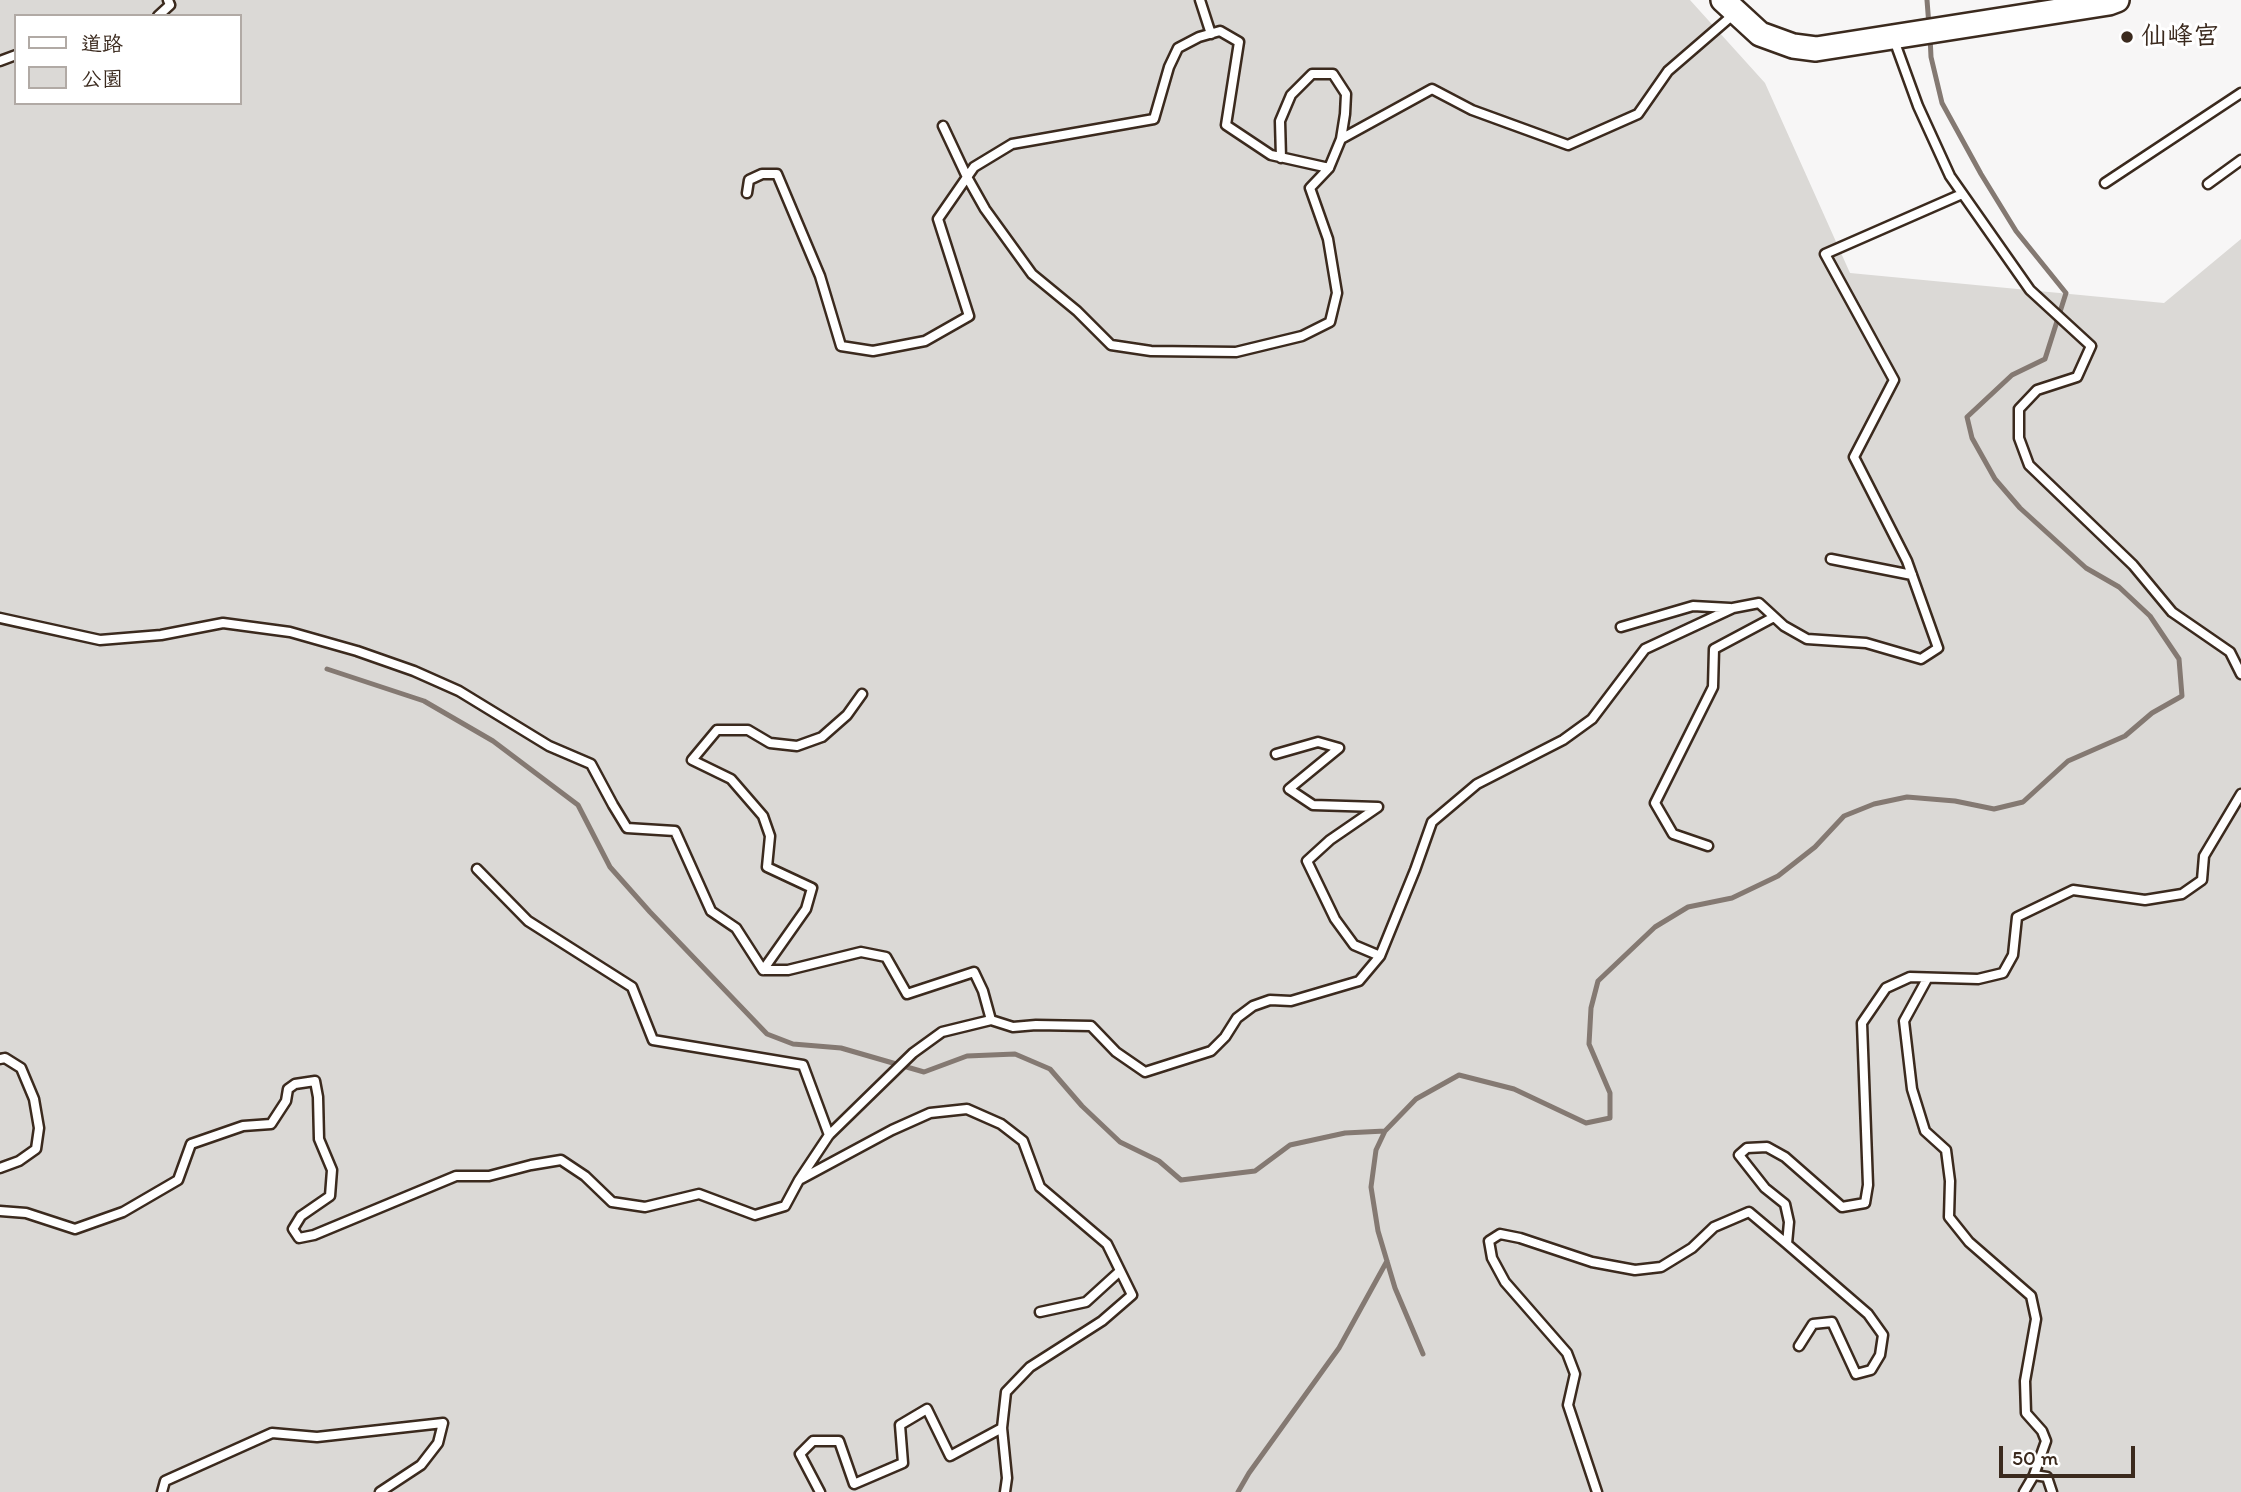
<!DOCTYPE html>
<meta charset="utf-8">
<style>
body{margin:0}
#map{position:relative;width:2241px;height:1492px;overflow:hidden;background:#f7f6f6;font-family:Itim,"LXGW WenKai TC",sans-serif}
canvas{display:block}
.legend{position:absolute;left:14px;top:14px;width:228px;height:91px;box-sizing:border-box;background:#fff;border:2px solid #b1aaa5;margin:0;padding:9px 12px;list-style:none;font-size:21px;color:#3b2a1e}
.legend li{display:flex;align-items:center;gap:14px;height:35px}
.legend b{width:35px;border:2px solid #b1aaa5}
.scale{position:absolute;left:1999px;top:1446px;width:136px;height:32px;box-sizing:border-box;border:4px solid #3b2a1e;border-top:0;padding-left:9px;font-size:21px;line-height:24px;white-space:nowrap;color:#3b2a1e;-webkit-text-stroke:5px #fff;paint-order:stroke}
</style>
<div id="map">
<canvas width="2241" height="1492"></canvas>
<ul class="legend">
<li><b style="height:9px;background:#fff"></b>道路</li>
<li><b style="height:19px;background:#dbd9d6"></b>公園</li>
</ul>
<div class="scale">50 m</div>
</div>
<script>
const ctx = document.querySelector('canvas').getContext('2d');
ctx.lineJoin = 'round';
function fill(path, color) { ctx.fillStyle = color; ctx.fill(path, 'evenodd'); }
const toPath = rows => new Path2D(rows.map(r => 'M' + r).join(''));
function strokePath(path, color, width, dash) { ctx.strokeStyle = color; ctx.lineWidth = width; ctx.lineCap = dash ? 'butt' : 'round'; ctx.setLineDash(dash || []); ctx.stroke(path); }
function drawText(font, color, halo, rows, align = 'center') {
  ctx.font = font + ' Itim,"LXGW WenKai TC",sans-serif'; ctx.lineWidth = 6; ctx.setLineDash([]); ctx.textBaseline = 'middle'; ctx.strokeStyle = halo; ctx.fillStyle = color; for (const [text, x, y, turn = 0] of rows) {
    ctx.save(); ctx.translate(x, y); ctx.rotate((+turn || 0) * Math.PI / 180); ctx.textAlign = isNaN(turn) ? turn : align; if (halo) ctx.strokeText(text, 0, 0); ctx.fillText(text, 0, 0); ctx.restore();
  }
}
const green = toPath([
 [0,0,1690,0,1765,83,1850,273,2164,303,2241,239,2241,1492,0,1492],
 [16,16,240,16,240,103,16,103]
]);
const stream = toPath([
 [1927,0,1929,26],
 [327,669,424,701,493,741,578,805,610,867,650,912,767,1034,793,1044,841,1048,924,1072,967,1056,1015,1054,1050,1069,1082,1106,1120,1142,1159,1161,1181,1180,1255,1171,1290,1145,1345,1133,1385,1131,1416,1099,1459,1075,1514,1089,1586,1123,1610,1118,1610,1093,1589,1044,1591,1008,1598,981,1655,927,1688,907,1732,898,1778,876,1815,847,1844,816,1874,804,1907,797,1955,801,1994,809,2023,802,2068,761,2125,736,2152,713,2182,696,2179,659,2150,616,2119,587,2086,568,2020,508,1995,479,1972,438,1967,417,2012,375,2045,359,2066,293,2016,231,1981,174,1942,103,1931,57,1930,36],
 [1385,1131,1376,1150,1371,1187,1378,1231,1395,1288,1423,1354],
 [1238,1492,1249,1473,1339,1348,1387,1261]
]);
const lane = toPath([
 [1200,0,1211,34],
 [158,16,170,5,168,0],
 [1894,40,1918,106,1950,176,2030,290,2091,346,2077,377,2037,390,2019,409,2019,438,2029,465,2133,565,2172,612,2230,652,2241,674],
 [0,61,16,55],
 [943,126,967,177,985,209,1032,274,1077,311,1111,345,1151,351,1236,352,1302,336,1330,322,1337,293,1328,239,1310,188,1329,168],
 [1281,158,1280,121,1291,95,1312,74,1333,74,1346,94,1345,114,1341,139],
 [2105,183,2241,93],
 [2208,184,2241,160],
 [747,193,749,180,762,174,777,174,820,276,841,346,873,351,925,341,969,316,938,219,974,167,1012,144,1154,119,1169,67,1178,48,1199,37,1220,31,1239,42,1226,125,1271,155,1329,168,1341,139,1432,89,1472,110,1568,145,1638,114,1668,71,1734,14],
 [1831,559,1912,575],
 [0,618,100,640,161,635,223,623,290,632,357,651,414,671,459,691,549,746,591,764,613,805,627,828,675,831,711,911,736,928,763,970,788,970,861,952,886,957,907,994,974,972,983,991,991,1020],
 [1621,627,1693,606,1730,608],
 [1276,754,1318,742,1339,748,1289,789,1313,805,1378,807,1330,840,1307,861,1335,919,1354,945,1380,956],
 [1708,846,1673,834,1655,803,1713,687,1714,649,1774,617],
 [477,869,528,921,632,987,653,1040,803,1065,829,1135],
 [763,970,806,909,812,888,767,867,770,836,763,816,731,779,692,760,717,730,748,730,770,743,797,746,822,737,847,715,862,694],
 [1927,979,1904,1021,1912,1089,1925,1131,1946,1150,1950,1181,1949,1217,1969,1242,2031,1296,2036,1319,2025,1381,2026,1413,2042,1431,2046,1441,2034,1475],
 [0,1059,5,1058,21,1068,34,1099,39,1128,36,1149,19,1161,0,1168],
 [801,1179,892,1130,930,1113,967,1109,1001,1124,1023,1141,1040,1187,1107,1244,1132,1295,1102,1321,1030,1367,1006,1392,1002,1428,1007,1478,1005,1492],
 [0,1211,26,1213,75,1229,123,1212,178,1180,191,1144,243,1126,271,1124,286,1101,288,1089,295,1084,315,1081,318,1097,319,1139,332,1170,330,1196,301,1216,293,1229,299,1238,314,1235,456,1176,489,1176,531,1165,561,1160,585,1176,612,1202,645,1207,699,1194,755,1215,785,1206,799,1180,829,1135,913,1053,942,1032,991,1020,1013,1027,1036,1025,1091,1026,1116,1052,1145,1072,1211,1051,1225,1037,1237,1018,1253,1006,1270,1000,1291,1001,1359,981,1380,956,1415,870,1432,822,1477,784,1563,740,1592,719,1645,649,1733,608,1759,603,1784,626,1807,639,1866,643,1921,659,1938,648,1907,561,1854,457,1894,380,1825,254,1962,194],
 [1787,1244,1868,1314,1883,1335,1880,1355,1871,1370,1856,1374,1832,1322,1813,1324,1799,1346],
 [1040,1312,1086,1302,1120,1271],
 [162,1492,165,1481,272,1433,317,1437,443,1423,438,1443,421,1465,380,1492],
 [820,1492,800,1454,813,1441,839,1441,854,1484,903,1463,900,1425,927,1409,950,1456,1002,1428],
 [1597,1492,1568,1405,1575,1374,1567,1353,1505,1282,1492,1258,1489,1241,1500,1234,1520,1238,1592,1262,1635,1270,1661,1267,1692,1248,1714,1227,1749,1212,1787,1244,1789,1222,1785,1204,1765,1188,1739,1155,1747,1148,1767,1147,1785,1157,1842,1207,1865,1203,1868,1185,1862,1023,1886,988,1910,977,1978,979,2003,973,2013,955,2017,917,2073,890,2145,900,2182,894,2202,880,2204,856,2241,794],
 [2024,1492,2034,1475,2047,1477,2052,1492]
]);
const secondary = toPath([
 [1723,0,1760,34,1793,46,1816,49,2109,3,2117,0]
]);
const markers = [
 [2127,37,7,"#3b2a1e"]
];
const poiNames = [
 ["仙峰宮",2141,37]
];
fill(green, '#dbd9d6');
strokePath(stream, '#847972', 5);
strokePath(lane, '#3b2a1e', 13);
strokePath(secondary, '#3b2a1e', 28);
strokePath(lane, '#fff', 8);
strokePath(secondary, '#fff', 23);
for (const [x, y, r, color] of markers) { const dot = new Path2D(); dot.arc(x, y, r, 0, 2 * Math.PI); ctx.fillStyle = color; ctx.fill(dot); strokePath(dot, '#fff', 2.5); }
drawText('26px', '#3b2a1e', '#fff', poiNames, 'left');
</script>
